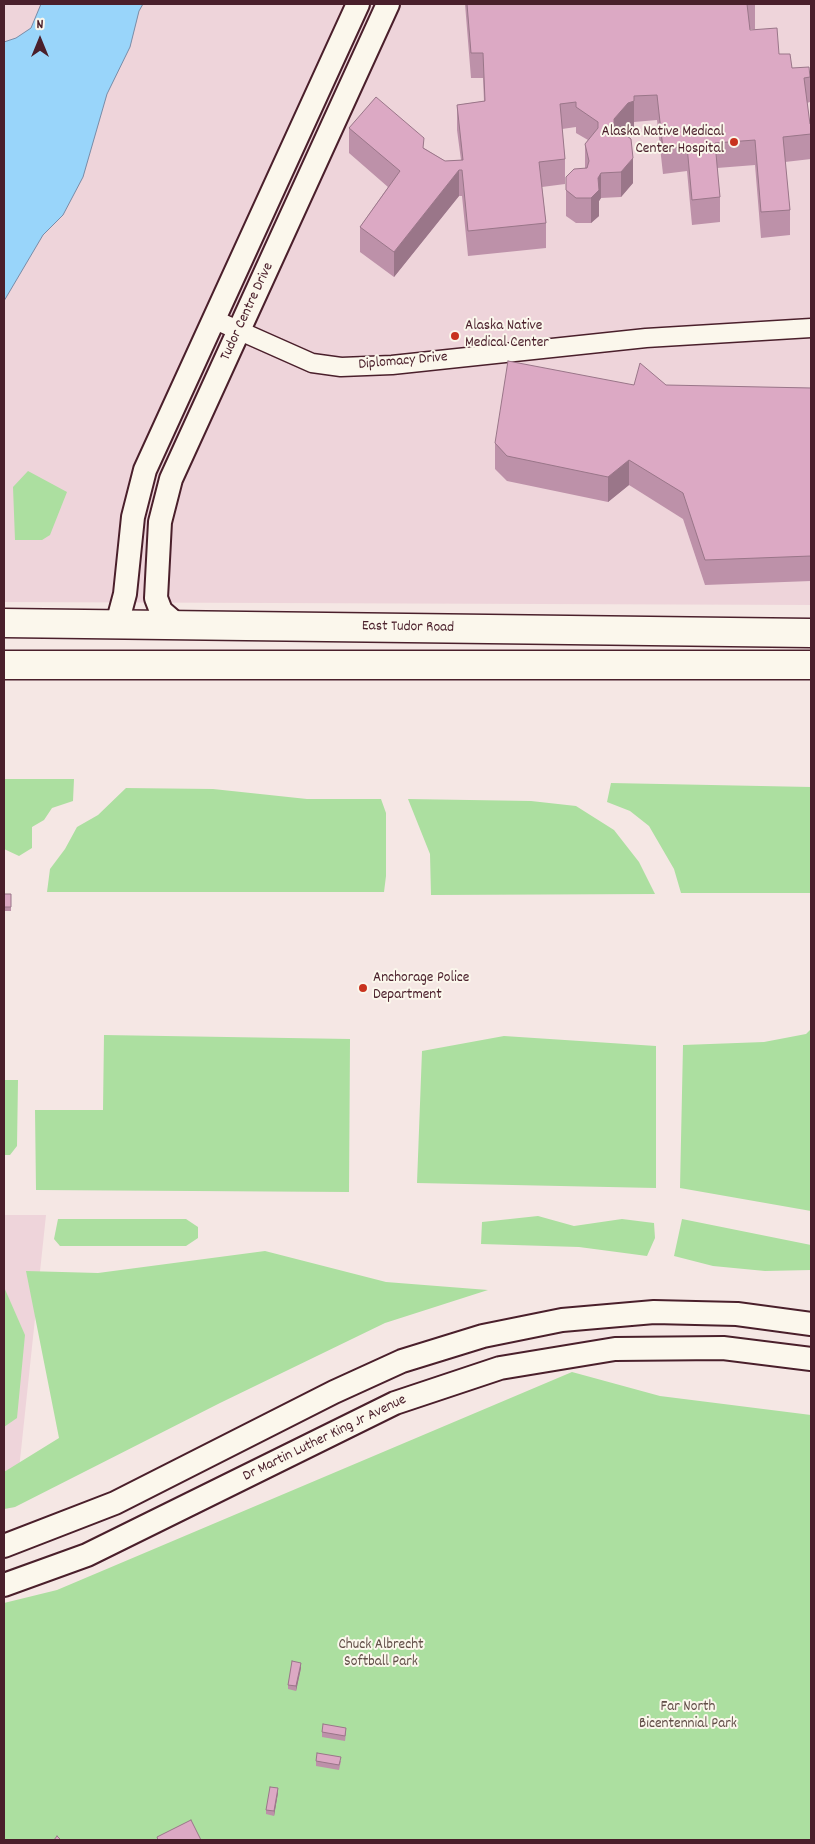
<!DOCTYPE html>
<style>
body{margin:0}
#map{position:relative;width:815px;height:1844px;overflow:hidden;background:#f5e7e4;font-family:Dekko,sans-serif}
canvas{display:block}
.frame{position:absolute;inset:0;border:5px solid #4a1f2b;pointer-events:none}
.north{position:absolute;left:15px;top:15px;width:50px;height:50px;-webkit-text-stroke:4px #fbf7ec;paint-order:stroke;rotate:0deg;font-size:14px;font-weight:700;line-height:20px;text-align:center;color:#4a1f2b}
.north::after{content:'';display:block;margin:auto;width:18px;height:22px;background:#4a1f2b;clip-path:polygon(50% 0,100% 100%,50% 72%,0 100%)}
</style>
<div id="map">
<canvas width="815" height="1844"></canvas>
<div class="frame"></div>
<div class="north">N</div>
</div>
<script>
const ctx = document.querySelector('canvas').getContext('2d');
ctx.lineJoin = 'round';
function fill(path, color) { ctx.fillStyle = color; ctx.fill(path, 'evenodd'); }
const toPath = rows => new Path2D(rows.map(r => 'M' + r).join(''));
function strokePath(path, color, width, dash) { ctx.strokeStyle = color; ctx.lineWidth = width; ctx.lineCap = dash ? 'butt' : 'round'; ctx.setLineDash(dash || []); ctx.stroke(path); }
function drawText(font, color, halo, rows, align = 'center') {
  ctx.font = font + ' Dekko,sans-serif'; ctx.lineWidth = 4; ctx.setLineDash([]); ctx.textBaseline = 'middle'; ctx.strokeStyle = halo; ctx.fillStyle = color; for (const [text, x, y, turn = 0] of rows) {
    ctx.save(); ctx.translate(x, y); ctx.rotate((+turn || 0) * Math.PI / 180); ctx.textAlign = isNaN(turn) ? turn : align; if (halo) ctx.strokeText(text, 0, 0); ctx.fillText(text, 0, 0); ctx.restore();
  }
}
const built = toPath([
 [4,4,811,4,811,605,4,602],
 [4,1215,46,1215,15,1507,4,1509]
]);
const green = toPath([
 [28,471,67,492,50,535,42,540,15,540,13,487],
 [4,779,74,779,73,801,52,808,44,820,32,827,32,848,19,856,4,849],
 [611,783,811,787,811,893,681,893,674,869,649,826,630,811,607,802],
 [126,788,213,789,307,799,381,799,386,813,386,876,384,892,47,892,50,869,65,849,77,827,98,815],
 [408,799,531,801,576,806,614,830,639,862,655,894,431,895,430,854],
 [811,1029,811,1211,680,1188,683,1045,764,1042,806,1034],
 [104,1035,350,1039,349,1192,36,1190,35,1110,103,1110],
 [504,1036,656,1046,656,1188,417,1183,422,1051],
 [4,1080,18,1080,17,1146,10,1155,4,1155],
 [538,1216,574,1226,622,1219,654,1223,655,1238,647,1256,579,1247,481,1244,482,1222],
 [58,1219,186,1219,198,1227,198,1238,186,1246,60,1246,54,1239],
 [682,1219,811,1245,811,1270,765,1271,713,1266,674,1256],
 [265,1251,386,1282,488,1290,385,1323,220,1403,15,1507,4,1509,4,1472,59,1438,26,1271,98,1273],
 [4,1287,25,1335,17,1418,4,1427],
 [572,1372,660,1396,811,1415,811,1840,4,1840,4,1603,57,1590]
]);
const water = toPath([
 [41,4,143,4,139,11,130,47,107,94,83,177,63,215,43,235,4,301,4,42,16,38,31,28,41,4]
]);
const minor = toPath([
 [213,319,312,363,341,367,392,365,646,338,811,328]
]);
const tertiary = toPath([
 [117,624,125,594,133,517,145,470,358,4],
 [176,624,161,611,156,598,160,522,171,479,388,4],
 [4,1546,115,1503,334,1392,402,1361,483,1336,562,1320,654,1312,737,1314,811,1324],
 [4,1585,87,1555,395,1403,500,1368,615,1349,723,1348,811,1359]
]);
const primary = toPath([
 [4,623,811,633],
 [4,665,811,665]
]);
const wall = toPath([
 [465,4,755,4,755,29,749,29,750,30,779,54,792,68,810,77,810,102,807,103,810,124,811,124,811,159,785,162,790,210,790,235,761,238,755,165,717,168,720,197,720,222,692,225,687,171,663,174,657,120,634,122,634,127,628,128,624,133,633,183,621,197,601,198,599,201,599,216,591,223,576,223,566,216,566,190,585,168,585,144,588,140,576,133,576,127,562,129,565,159,565,184,542,187,546,223,546,248,468,256,462,196,459,196,394,277,360,252,360,227,388,187,349,153,349,128,424,148,445,161,461,160,457,130,457,105,484,101,483,78,471,78],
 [634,385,811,388,811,581,705,585,683,519,629,485,608,502,507,481,495,469,495,443],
 [4,894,11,894,11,911,4,911],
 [301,1668,296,1691,288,1689,288,1685],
 [322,1732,346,1733,345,1741,322,1737],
 [316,1761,341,1761,339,1770,316,1766],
 [278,1793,274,1816,266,1814,266,1810]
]);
const shadedWall = toPath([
 [634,101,634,127,628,128,614,145,614,119,628,103],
 [633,158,633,183,621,197,621,172],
 [459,170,459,196,394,277,394,252],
 [601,173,601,198,599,201,599,216,591,223,591,198,598,178],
 [629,460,629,485,608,502,608,477],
 [301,1663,301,1668,296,1691,296,1686],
 [278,1788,278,1793,274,1816,274,1811]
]);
const building = toPath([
 [467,4,749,4,747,4,750,30,777,28,779,54,790,54,792,68,809,67,810,77,804,78,810,124,811,124,811,134,783,137,790,210,761,212,755,140,715,143,720,197,692,200,687,146,663,149,657,95,634,96,634,101,628,103,614,119,614,126,631,139,633,158,621,172,601,173,598,178,599,190,591,198,576,198,566,190,566,177,574,169,587,168,589,161,585,144,598,128,598,122,576,107,576,102,560,104,565,159,539,162,546,223,468,231,462,170,459,170,394,252,360,227,400,171,349,128,376,97,424,138,423,148,445,161,463,160,457,105,485,101,483,53,471,53,467,4],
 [508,361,634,385,640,363,666,385,811,388,811,556,705,560,683,493,629,460,608,477,507,456,495,443,508,361],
 [4,894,11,894,11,907,4,907,4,894],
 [292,1661,301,1663,296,1686,288,1685,292,1661],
 [323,1724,346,1728,345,1736,322,1732,323,1724],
 [317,1753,341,1757,339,1765,316,1761,317,1753],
 [270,1787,278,1788,274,1811,266,1810,270,1787],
 [191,1820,201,1840,158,1840,157,1837,191,1820],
 [57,1836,61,1840,54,1840,57,1836]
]);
const markers = [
 [734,142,5,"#c8321e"],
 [455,336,5,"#c8321e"],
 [363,988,5,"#c8321e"]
];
const poiNames = [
 ["Alaska Native Medical",724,133,"right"],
 ["Center Hospital",724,150,"right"],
 ["Alaska Native",465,327],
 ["Medical Center",465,344],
 ["Anchorage Police",373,979],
 ["Department",373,996]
];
const streetNames = [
 ["Tudor Centre Drive",248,312,-65],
 ["Diplomacy Drive",403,362,-5],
 ["East Tudor Road",408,628,1],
 ["Dr Martin Luther King Jr Avenue",325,1439,-26]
];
const parkNames = [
 ["Chuck Albrecht",381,1646],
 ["Softball Park",381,1663],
 ["Far North",688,1708],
 ["Bicentennial Park",688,1725]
];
fill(built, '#eed4da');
fill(green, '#acdfa0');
fill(water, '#99d5fa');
strokePath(water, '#798ca7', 1);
strokePath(minor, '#4a1f2b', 21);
strokePath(tertiary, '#4a1f2b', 26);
strokePath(primary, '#4a1f2b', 31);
strokePath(minor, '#fbf7ec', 18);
strokePath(tertiary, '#fbf7ec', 22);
strokePath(primary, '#fbf7ec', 28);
fill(wall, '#bd91a9');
fill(shadedWall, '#9a7689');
fill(building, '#dca9c4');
strokePath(building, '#9a7689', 1);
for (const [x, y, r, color] of markers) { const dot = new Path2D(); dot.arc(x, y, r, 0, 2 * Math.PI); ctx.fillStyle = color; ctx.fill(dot); strokePath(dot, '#fbf7ec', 2); }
drawText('15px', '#4a1f2b', '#fbf7ec', poiNames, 'left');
drawText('15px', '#4a1f2b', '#fbf7ec', streetNames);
drawText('15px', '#624f48', '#fbf7ec', parkNames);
</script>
